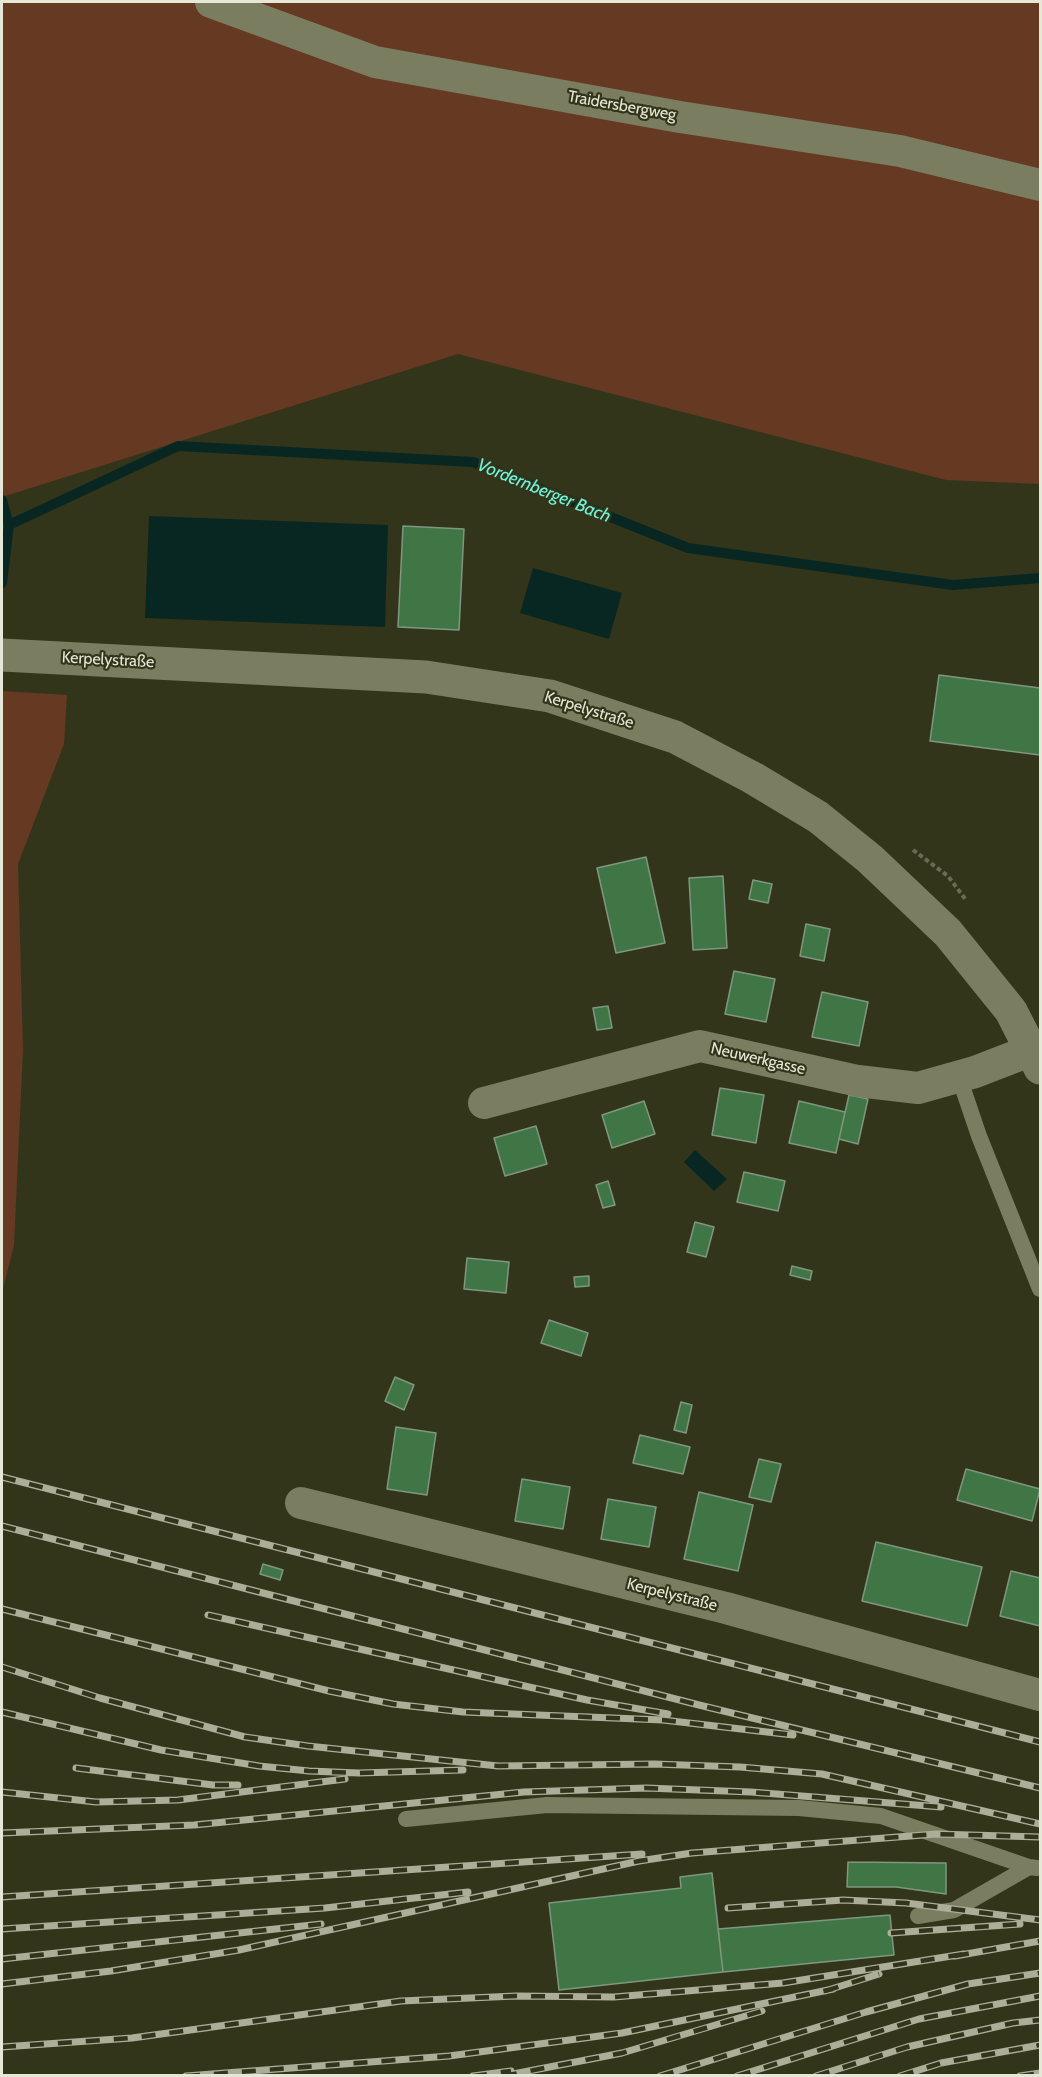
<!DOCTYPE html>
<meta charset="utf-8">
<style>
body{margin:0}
#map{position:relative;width:1042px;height:2077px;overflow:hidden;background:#33351a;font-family:Cabin,sans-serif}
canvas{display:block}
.frame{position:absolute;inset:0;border:3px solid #e6e8d7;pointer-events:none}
</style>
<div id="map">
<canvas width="1042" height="2077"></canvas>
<div class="frame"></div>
</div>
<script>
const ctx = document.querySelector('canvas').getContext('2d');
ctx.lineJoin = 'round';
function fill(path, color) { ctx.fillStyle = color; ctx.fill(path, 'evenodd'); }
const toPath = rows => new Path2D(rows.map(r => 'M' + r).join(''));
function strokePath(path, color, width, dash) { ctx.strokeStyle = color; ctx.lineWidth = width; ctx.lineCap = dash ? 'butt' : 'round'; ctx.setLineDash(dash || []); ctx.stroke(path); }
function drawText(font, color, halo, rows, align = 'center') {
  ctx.font = font + ' Cabin,sans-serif'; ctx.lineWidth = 4.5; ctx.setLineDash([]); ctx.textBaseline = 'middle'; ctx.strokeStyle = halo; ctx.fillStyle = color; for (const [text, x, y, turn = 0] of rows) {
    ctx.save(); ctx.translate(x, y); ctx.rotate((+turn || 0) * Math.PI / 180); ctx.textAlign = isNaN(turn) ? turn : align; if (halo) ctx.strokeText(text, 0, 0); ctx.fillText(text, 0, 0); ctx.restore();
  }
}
const green = toPath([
 [2,2,1040,2,1040,484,946,480,458,354,2,497],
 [2,691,67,695,64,744,18,864,23,1050,14,1245,2,1293]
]);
const water = toPath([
 [149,516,388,525,385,627,145,618],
 [533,568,622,593,609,639,520,613],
 [695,1150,727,1179,714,1191,684,1162]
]);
const stream = toPath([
 [2,500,9,525],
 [2,583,9,525,178,446,473,462,688,548,953,585,1040,578]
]);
const building = toPath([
 [403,526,464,529,459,630,398,627,403,526],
 [939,675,1040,688,1040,755,930,741,939,675],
 [646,857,665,943,616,953,597,868,646,857],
 [723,876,727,948,693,950,689,878,723,876],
 [753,880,772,884,768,903,749,899,753,880],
 [806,924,830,929,824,961,800,956,806,924],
 [734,971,775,979,766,1022,725,1014,734,971],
 [822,992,868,1002,859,1046,812,1037,822,992],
 [608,1006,612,1028,597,1030,593,1008,608,1006],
 [720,1088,764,1095,756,1143,712,1135,720,1088],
 [849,1095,868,1099,858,1144,839,1139,849,1095],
 [644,1101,655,1134,612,1148,602,1115,644,1101],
 [799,1101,845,1112,836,1153,789,1143,799,1101],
 [536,1126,547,1164,505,1176,494,1138,536,1126],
 [744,1172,785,1181,778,1211,737,1202,744,1172],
 [608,1181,615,1205,603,1208,596,1185,608,1181],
 [695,1222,714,1227,706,1257,687,1252,695,1222],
 [467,1258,509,1262,506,1293,464,1289,467,1258],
 [792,1266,812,1271,810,1280,790,1275,792,1266],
 [589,1276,589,1286,575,1287,574,1277,589,1276],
 [549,1320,588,1333,581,1356,541,1343,549,1320],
 [395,1377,414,1385,404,1410,385,1401,395,1377],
 [681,1402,692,1405,686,1433,674,1430,681,1402],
 [396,1427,436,1433,427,1495,387,1489,396,1427],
 [640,1435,690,1447,683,1474,633,1463,640,1435],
 [759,1459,781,1464,771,1502,749,1497,759,1459],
 [966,1469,1040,1489,1032,1521,957,1500,966,1469],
 [522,1479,570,1487,563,1529,515,1521,522,1479],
 [699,1492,753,1505,738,1571,684,1559,699,1492],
 [608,1499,656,1507,649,1547,601,1539,608,1499],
 [876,1542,982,1567,967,1626,862,1601,876,1542],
 [263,1564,283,1570,280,1580,260,1574,263,1564],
 [1011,1571,1040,1578,1040,1626,1000,1616,1011,1571],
 [848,1862,946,1863,946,1894,896,1887,847,1887,848,1862],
 [712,1873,723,1972,559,1990,549,1903,681,1888,680,1877,712,1873],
 [890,1915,894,1955,723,1972,718,1929,890,1915]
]);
const path = toPath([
 [913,850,948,876,966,900]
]);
const lane = toPath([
 [959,1077,979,1136,1040,1289],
 [406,1819,547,1805,799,1808,881,1816,1029,1867],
 [918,1916,954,1910,1029,1867,1037,1868]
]);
const street = toPath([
 [211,2,375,62,680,117,900,151,1040,185],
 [484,1103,700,1046,858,1081,918,1088,975,1072,1032,1050],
 [301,1503,726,1608,1040,1695]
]);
const secondary = toPath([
 [2,655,426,677,550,696,675,737,753,778,818,817,870,859,948,933,1011,1011,1040,1068]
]);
const rail = toPath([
 [2,1477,1040,1742],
 [2,1526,699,1705,1040,1788],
 [2,1609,329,1691,393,1704,463,1712,663,1720,793,1735],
 [208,1615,587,1700,668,1714],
 [2,1667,100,1698,245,1737,308,1746,498,1766,654,1764,740,1767,822,1774,1040,1824],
 [2,1712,161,1750,259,1766,309,1771,359,1773,463,1770],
 [76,1768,213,1785,238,1785],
 [2,1792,96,1802,178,1800,345,1779],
 [2,1833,194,1825,524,1792,646,1788,751,1792,941,1807],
 [2,1897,642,1854],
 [728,1908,843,1900,906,1903,1040,1920],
 [2,1929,325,1908,468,1892],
 [891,1933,1020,1924],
 [955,1956,1040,1941],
 [2,1959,321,1924],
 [2,1984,111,1971,239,1950,639,1861,692,1853,936,1834,1040,1837],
 [825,1991,879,1974],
 [2,2047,132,2038,401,2001,516,1996,614,1997,783,1983,964,1954],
 [186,2076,449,2056,622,2033,833,1989],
 [473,2076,511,2071],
 [503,2076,622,2053,762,2011],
 [660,2076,866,2012,968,1984,1040,1973],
 [737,2076,919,2019,1040,1996],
 [816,2076,907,2047,1013,2023,1040,2020],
 [900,2076,941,2063,1040,2045],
 [1020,2076,1040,2073]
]);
const streetNames = [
 ["Traidersbergweg",622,106,10],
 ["Kerpelystraße",108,660,3],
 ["Kerpelystraße",589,710,17],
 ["Neuwerkgasse",758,1059,13],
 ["Kerpelystraße",672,1595,14]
];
const waterNames = [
 ["Vordernberger Bach",544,491,22]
];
fill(green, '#663923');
fill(water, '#082722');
strokePath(stream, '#082722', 10);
fill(building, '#407545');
strokePath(building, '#7f9780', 1.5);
strokePath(path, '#696b53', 4, [4.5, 3]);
strokePath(lane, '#7a7d5f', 16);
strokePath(street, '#7a7d5f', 32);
strokePath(secondary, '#7a7d5f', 33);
strokePath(rail, '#acae9a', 7);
strokePath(rail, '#33351a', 4.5, [14]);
drawText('16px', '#e6e8d7', '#33351a', streetNames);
drawText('italic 18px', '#6ef4db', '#33351a', waterNames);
</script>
